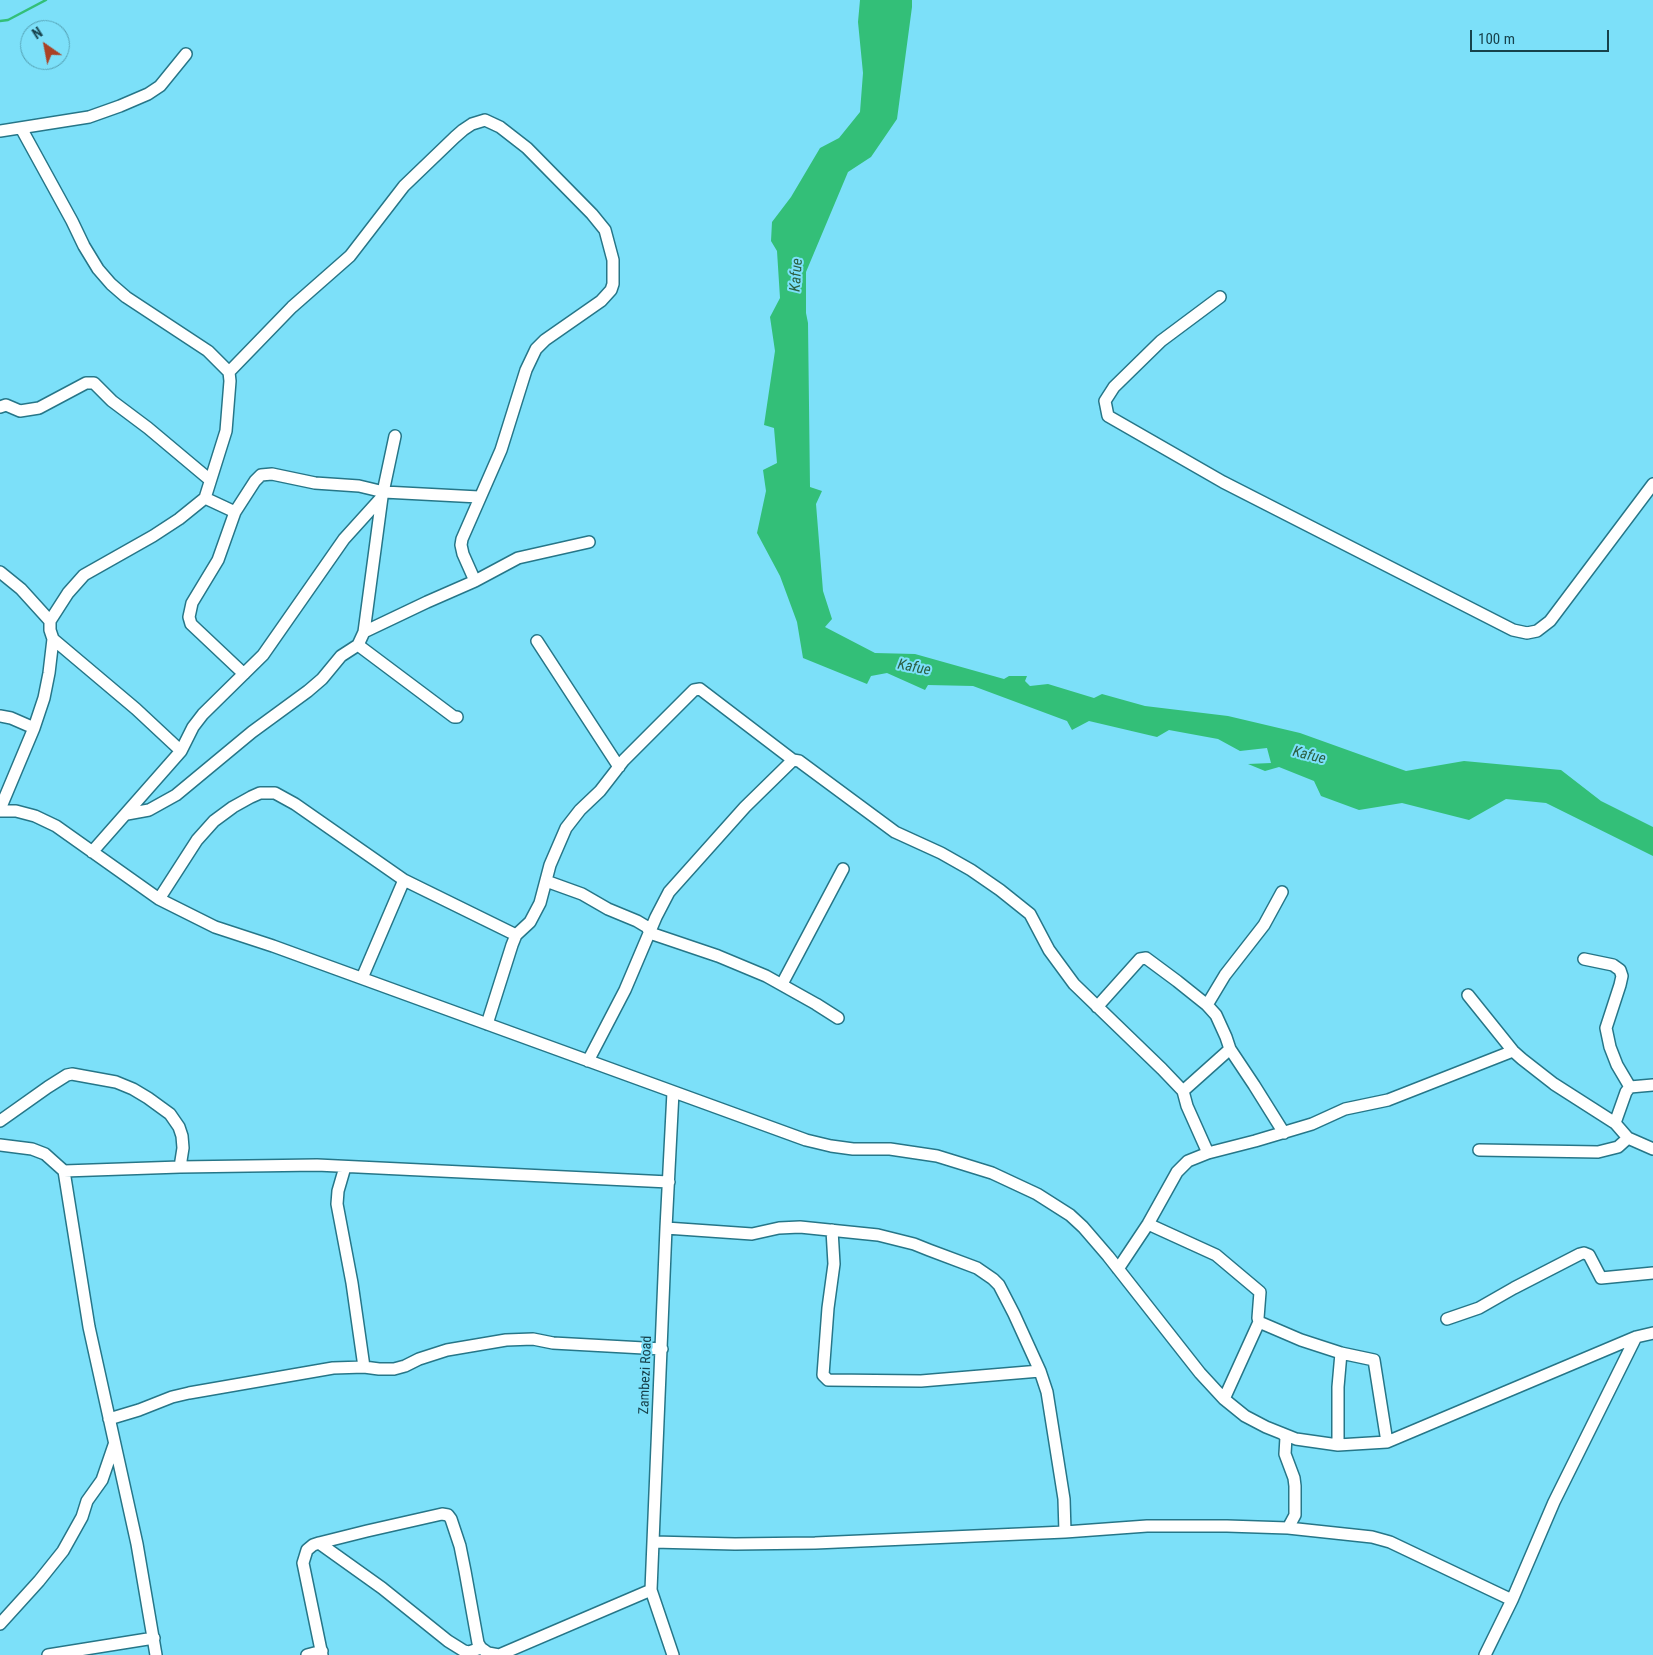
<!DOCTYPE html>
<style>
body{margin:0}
#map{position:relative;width:1653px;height:1655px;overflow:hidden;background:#7ce0f9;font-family:"Roboto Condensed",sans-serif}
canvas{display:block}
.north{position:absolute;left:20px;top:20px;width:50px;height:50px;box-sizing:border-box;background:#7ce0f9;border:1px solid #54a1b4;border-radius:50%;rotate:327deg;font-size:14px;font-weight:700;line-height:20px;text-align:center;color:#17424c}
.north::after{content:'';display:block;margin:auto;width:18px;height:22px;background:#aa4225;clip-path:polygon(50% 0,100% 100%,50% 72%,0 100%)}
.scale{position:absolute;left:1470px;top:30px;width:139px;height:22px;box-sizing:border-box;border:2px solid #17424c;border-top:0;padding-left:6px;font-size:15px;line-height:18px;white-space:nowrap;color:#17424c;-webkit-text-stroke:4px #7ce0f9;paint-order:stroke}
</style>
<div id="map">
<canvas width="1653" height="1655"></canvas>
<div class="north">N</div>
<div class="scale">100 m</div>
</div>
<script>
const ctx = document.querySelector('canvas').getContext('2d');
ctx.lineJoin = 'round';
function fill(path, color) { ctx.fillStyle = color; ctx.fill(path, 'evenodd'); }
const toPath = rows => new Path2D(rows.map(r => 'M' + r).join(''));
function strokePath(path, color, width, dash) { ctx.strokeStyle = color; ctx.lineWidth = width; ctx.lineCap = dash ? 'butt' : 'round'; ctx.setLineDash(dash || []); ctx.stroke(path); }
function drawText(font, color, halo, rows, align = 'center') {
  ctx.font = font + ' "Roboto Condensed",sans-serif'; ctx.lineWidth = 4; ctx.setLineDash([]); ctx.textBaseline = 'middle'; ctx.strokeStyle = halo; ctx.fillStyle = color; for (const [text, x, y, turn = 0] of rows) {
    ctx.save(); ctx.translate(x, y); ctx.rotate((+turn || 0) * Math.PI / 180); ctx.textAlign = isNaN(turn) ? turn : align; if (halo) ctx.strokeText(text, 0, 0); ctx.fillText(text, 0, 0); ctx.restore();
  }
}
const water = toPath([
 [860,0,912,0,912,7,897,119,871,157,848,172,806,272,806,313,808,323,810,487,822,491,816,504,823,591,832,619,825,627,875,653,915,654,1004,679,1009,676,1027,676,1025,681,1030,686,1048,684,1094,698,1102,694,1145,706,1228,716,1300,733,1406,771,1464,761,1561,770,1601,801,1653,827,1653,856,1546,803,1506,799,1469,820,1402,803,1359,810,1321,796,1314,781,1279,767,1265,771,1248,764,1271,763,1267,748,1240,751,1218,739,1169,730,1157,737,1089,721,1072,730,1067,721,973,686,928,685,925,690,887,673,871,676,867,684,803,658,797,622,780,576,757,533,766,491,763,470,777,463,774,428,764,425,775,351,770,317,780,298,777,251,771,241,772,222,791,197,820,148,839,138,860,112,863,73,858,22]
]);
const stream = toPath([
 [0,21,8,20,46,0]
]);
const minor = toPath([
 [0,131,89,117,120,106,148,94,160,86,186,54],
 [1220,297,1161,341,1114,387,1105,401,1108,416,1223,482,1513,630,1527,633,1537,631,1550,621,1653,484],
 [229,372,292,307,350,256,404,186,455,137,463,130,472,124,485,120,500,127,527,148,592,214,605,230,613,260,613,284,611,290,601,301,545,340,536,349,526,370,501,450,462,539,461,545,463,554,475,581],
 [0,407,6,405,20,411,39,408,86,383,94,383,112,401,148,428,210,480],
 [205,498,235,512],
 [0,572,21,589,50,621],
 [364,632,427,602,475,581,518,558,589,542],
 [53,639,136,709,181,751],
 [537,641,619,767],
 [358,645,454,717,457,717],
 [244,674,191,624,189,617,192,603,218,560,235,512,255,481,261,475,272,474,315,483,359,486,384,492,479,497],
 [0,716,11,718,34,728],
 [0,809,34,728,44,698,49,673,53,639,50,630,50,621,68,593,84,575,153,536,179,519,205,498,226,431,230,381,229,372,208,351,126,297,111,284,98,269,84,246,72,221,21,128],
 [0,811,16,811,35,816,56,826,159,899,215,927,273,946,806,1140,831,1146,853,1149,890,1149,937,1156,992,1173,1037,1194,1070,1215,1083,1227,1108,1256,1200,1373,1224,1399,1245,1416,1266,1427,1296,1439,1338,1445,1387,1442,1636,1337,1653,1333],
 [127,814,149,810,176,795,252,732,308,691,322,679,341,656,358,645,364,632,382,497,395,436],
 [92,852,181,751,193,727,203,714,263,655,344,539,382,497],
 [546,881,582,894,608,909,637,921,647,927,650,933,718,956,766,976,816,1004,838,1018],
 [159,899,197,840,214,821,233,807,251,797,260,793,275,793,295,804,404,880,516,935],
 [1584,959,1613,965,1620,970,1622,976,1620,985,1606,1028,1610,1047,1617,1065,1630,1087],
 [362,978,404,880],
 [782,984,843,869],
 [1468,995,1513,1051,1522,1059,1554,1084,1615,1123,1628,1138,1653,1149],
 [1207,1005,1225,975,1264,925,1282,892],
 [1097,1007,1140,959,1146,958,1177,981,1207,1005,1216,1015,1226,1037,1230,1049,1254,1085,1284,1133],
 [487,1024,512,945,516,935,530,922,540,903,550,865,566,828,580,810,600,791,624,760,694,690,700,689,793,760,799,761,895,832,941,853,971,870,1000,890,1030,914,1049,950,1074,984,1162,1069,1183,1091,1187,1106,1208,1153],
 [588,1061,625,990,656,917,669,892,745,807,793,760],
 [1183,1091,1230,1049],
 [0,1121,48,1087,67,1075,72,1074,116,1082,133,1089,148,1098,170,1114,179,1127,182,1136,183,1148,180,1167],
 [1615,1123,1626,1092,1630,1087,1653,1085],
 [0,1145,32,1149,45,1154,64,1171,180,1167,317,1165,669,1182],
 [1479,1150,1598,1152,1618,1147,1628,1138],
 [345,1167,338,1191,337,1204,352,1283,364,1367],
 [64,1171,89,1327,137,1544,156,1655],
 [1148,1224,1216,1255,1260,1292,1258,1318,1259,1322,1224,1399],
 [666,1228,752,1234,779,1228,800,1227,878,1235,914,1244,929,1250,977,1268,993,1279,999,1285,1014,1314,1040,1371,1047,1392,1064,1499,1065,1532],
 [832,1230,834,1264,828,1308,823,1375,828,1380,921,1381,1040,1371],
 [1118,1269,1148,1224,1177,1172,1188,1161,1208,1153,1255,1141,1312,1124,1345,1109,1388,1100,1513,1051],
 [1447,1319,1479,1308,1514,1288,1580,1254,1584,1253,1589,1255,1601,1278,1653,1273],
 [1259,1322,1301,1340,1341,1353,1374,1360,1387,1442],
 [109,1419,139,1410,172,1397,189,1393,333,1368,364,1367,379,1369,394,1369,405,1366,419,1359,447,1350,506,1340,533,1339,553,1343,662,1349],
 [1283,1434,1286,1437,1285,1454,1294,1478,1295,1486,1295,1515,1288,1528],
 [1338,1445,1338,1387,1341,1353],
 [653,1542,735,1544,815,1543,1065,1532,1147,1526,1227,1526,1288,1528,1372,1537,1390,1542,1512,1600],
 [319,1543,382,1588,448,1641,464,1651,469,1652,481,1648],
 [0,1624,39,1581,63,1551,82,1517,87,1501,102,1480,114,1445],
 [48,1655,154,1638],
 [307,1655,322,1651],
 [322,1655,303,1563,307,1550,313,1545,319,1543,367,1531,442,1514,448,1515,451,1519,460,1546,465,1571,478,1643,481,1648,488,1653,499,1655,651,1590],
 [673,1655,651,1590,666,1228,673,1092],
 [1485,1655,1512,1600,1554,1502,1636,1337]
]);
const streetNames = [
 ["Zambezi Road",646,1375,-88]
];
const waterNames = [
 ["Kafue",797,275,-86],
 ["Kafue",914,668,11],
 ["Kafue",1309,756,14]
];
fill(water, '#33bf78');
strokePath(stream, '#33bf78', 2.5);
strokePath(minor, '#267688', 14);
strokePath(minor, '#fff', 11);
drawText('14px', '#17424c', '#7ce0f9', streetNames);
drawText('italic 15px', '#2d6042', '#7ce0f9', waterNames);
</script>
